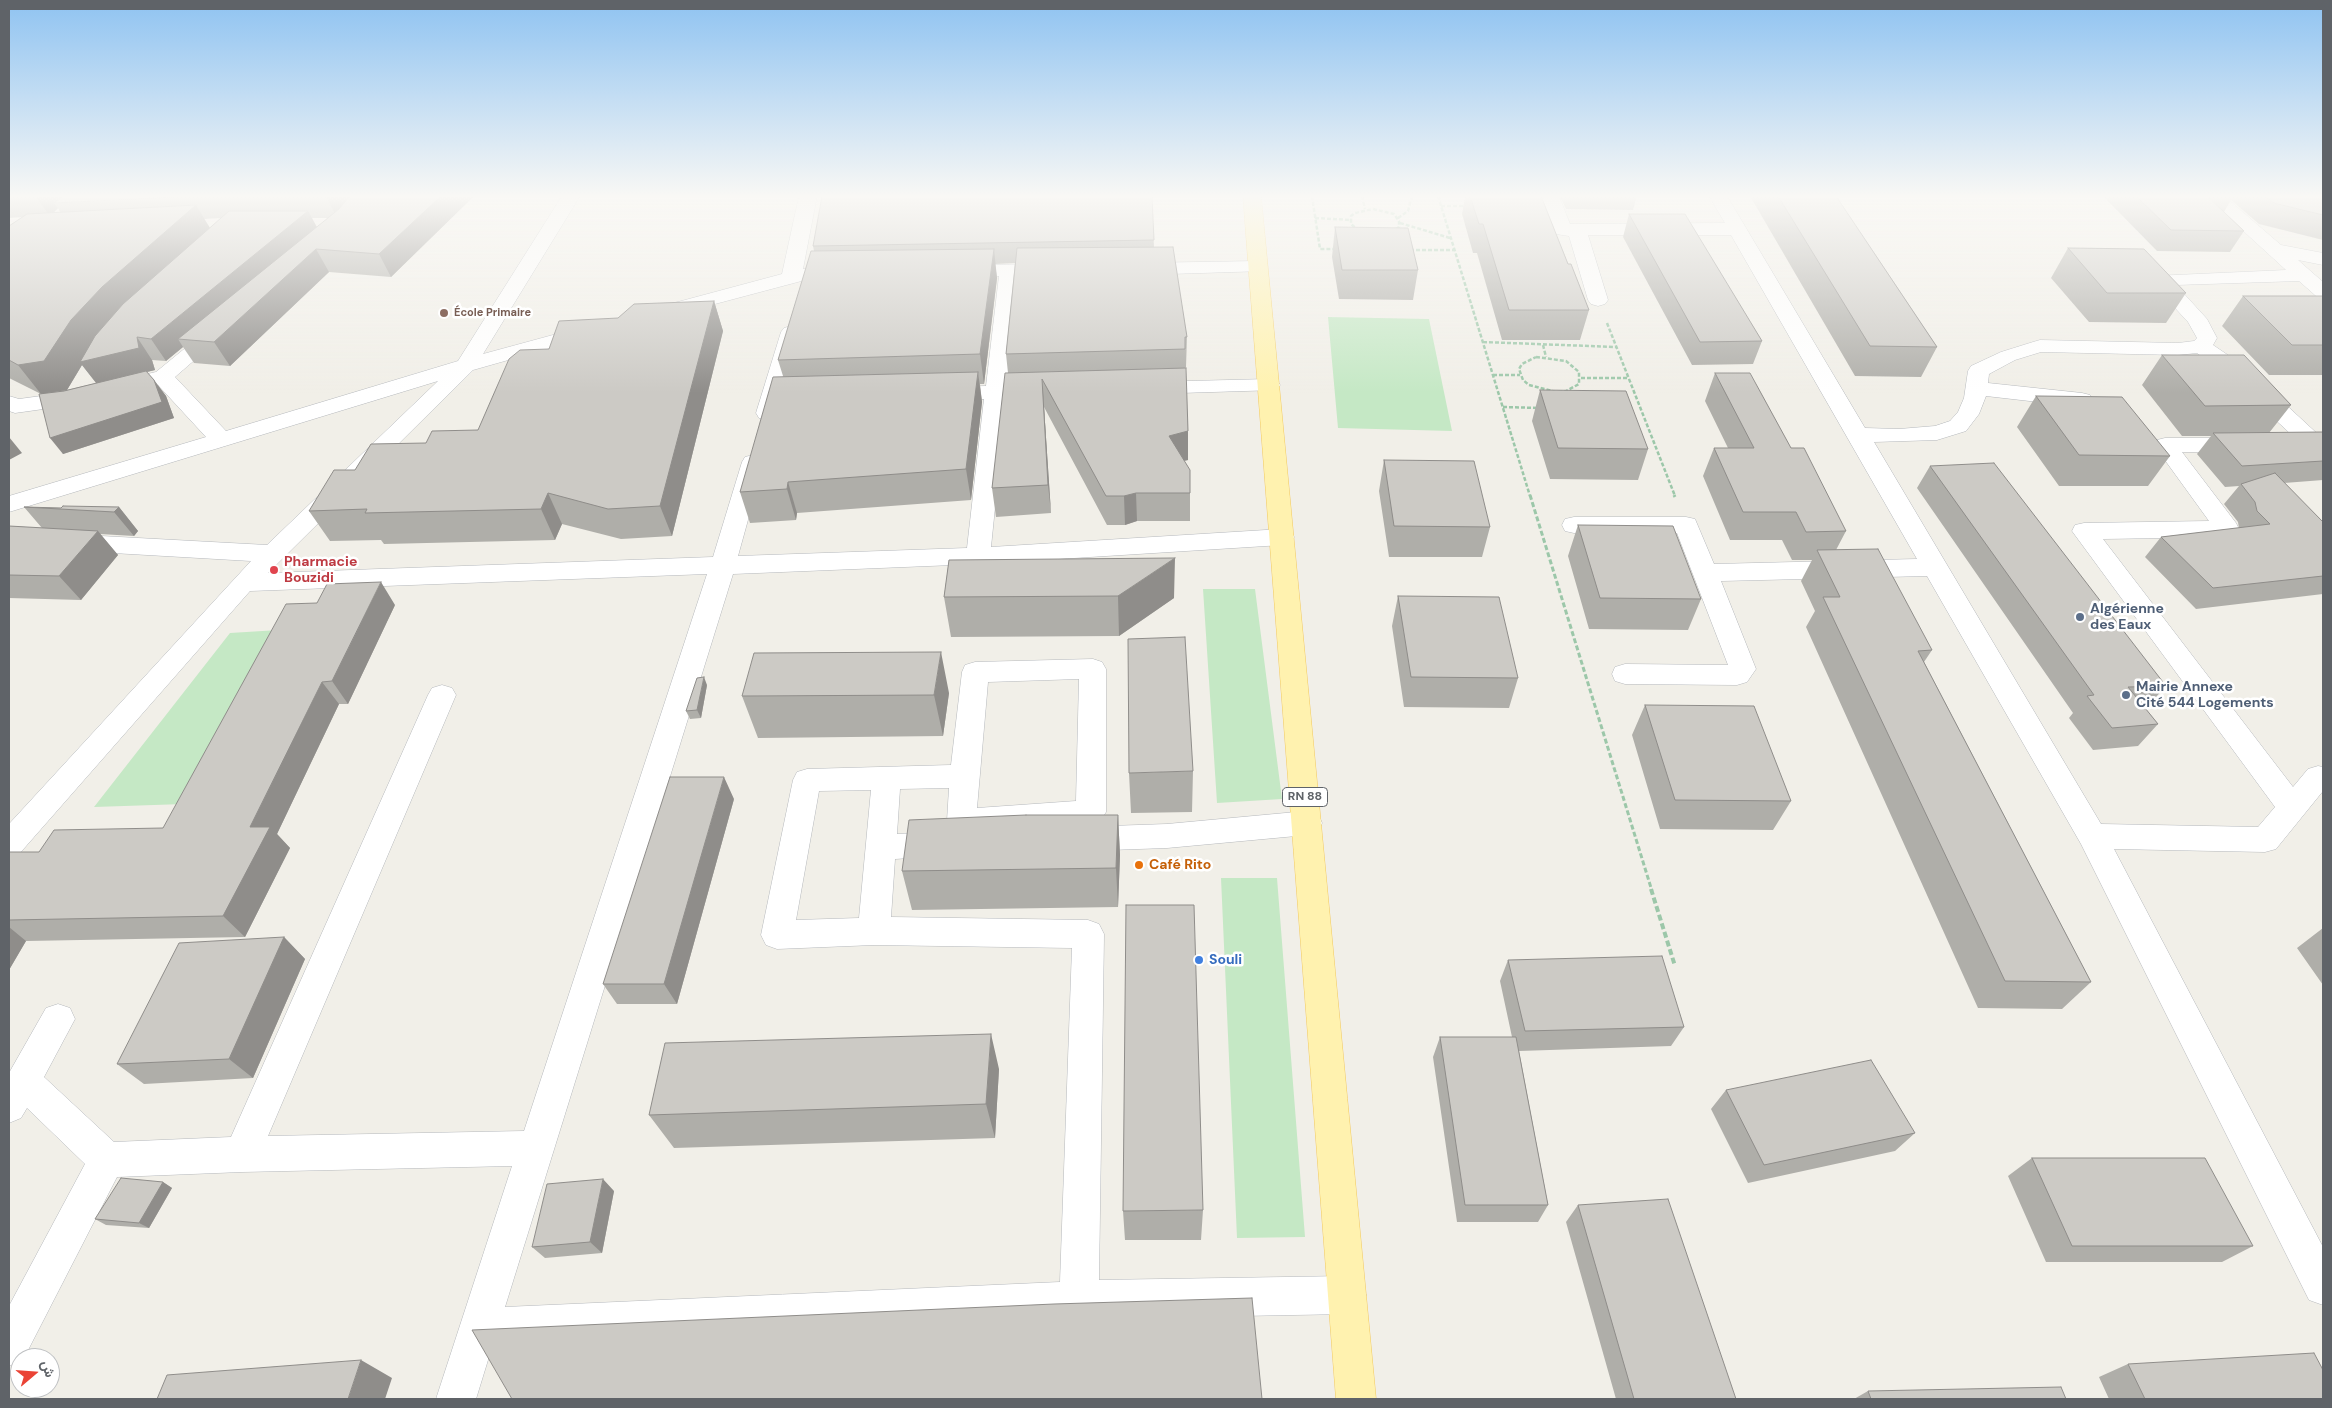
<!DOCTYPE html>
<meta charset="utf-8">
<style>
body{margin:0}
#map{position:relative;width:2332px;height:1408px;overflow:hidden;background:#f1efe8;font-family:"DM Sans",Vazirmatn,sans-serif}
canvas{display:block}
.frame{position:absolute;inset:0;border:10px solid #5f6368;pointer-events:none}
.north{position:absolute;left:10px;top:1348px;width:50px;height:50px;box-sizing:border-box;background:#fff;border:1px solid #bfc1c3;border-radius:50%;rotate:72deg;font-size:14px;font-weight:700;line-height:20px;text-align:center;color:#5f6368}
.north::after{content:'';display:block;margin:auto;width:18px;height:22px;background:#ea4335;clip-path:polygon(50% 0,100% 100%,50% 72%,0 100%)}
</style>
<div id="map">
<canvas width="2332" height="1408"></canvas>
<div class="frame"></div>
<div class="north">ش</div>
</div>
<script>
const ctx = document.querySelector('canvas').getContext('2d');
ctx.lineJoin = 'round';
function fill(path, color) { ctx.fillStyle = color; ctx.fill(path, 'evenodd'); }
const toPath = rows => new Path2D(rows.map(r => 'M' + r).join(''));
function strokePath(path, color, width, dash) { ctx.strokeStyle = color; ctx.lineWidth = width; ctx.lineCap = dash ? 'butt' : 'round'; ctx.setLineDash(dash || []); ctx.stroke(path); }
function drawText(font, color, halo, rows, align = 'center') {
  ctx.font = font + ' "DM Sans",sans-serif'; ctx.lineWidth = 5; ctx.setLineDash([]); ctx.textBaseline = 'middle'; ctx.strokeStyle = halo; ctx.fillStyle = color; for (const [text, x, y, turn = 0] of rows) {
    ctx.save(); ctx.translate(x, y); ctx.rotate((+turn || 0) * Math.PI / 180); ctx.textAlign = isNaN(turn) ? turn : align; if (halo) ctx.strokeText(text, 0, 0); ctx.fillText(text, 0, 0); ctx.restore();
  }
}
const green = toPath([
 [1328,317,1429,319,1452,431,1338,428],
 [1203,589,1255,589,1282,799,1217,803],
 [295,629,184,804,94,807,230,633],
 [1221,878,1277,878,1305,1237,1237,1238]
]);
const pathFar2 = toPath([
 [1312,196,1320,249,1336,249],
 [1362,196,1365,209],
 [1438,196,1530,496],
 [1441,206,1466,206],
 [1373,209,1394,214,1399,221,1399,227,1389,233,1373,234,1359,231,1351,224,1351,216,1355,213,1373,209],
 [1315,218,1350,220],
 [1398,218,1408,211,1412,196],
 [1400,223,1450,238],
 [1410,250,1455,250],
 [1607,323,1675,496],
 [1483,342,1616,347],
 [1543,345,1546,357],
 [1536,357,1566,361,1579,372,1579,384,1566,391,1556,392,1529,385,1523,380,1519,369,1522,364,1536,357],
 [1493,375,1520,375],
 [1581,378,1628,378],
 [1503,407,1539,408]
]);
const pathFar1 = toPath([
 [1530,495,1652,891],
 [1674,495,1675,497]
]);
const path = toPath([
 [1651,889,1675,966]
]);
const minor = toPath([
 [562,196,580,196,483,354,586,326,593,328,596,332,593,336,473,370,268,573,713,557,742,462,745,457,753,455,761,457,764,462,738,556,967,548,984,399,943,401,935,399,932,394,935,389,943,387,986,386,999,276,952,275,949,271,952,267,959,265,1051,264,1058,266,1061,270,1058,274,1051,276,1018,276,1007,386,1040,385,1048,386,1051,391,1048,396,1040,397,1006,399,991,547,1282,529,1291,531,1294,537,1291,543,1282,545,978,564,733,574,505,1307,1060,1282,1072,948,874,945,777,949,766,945,761,935,793,780,797,772,807,769,951,765,962,672,965,665,975,662,1093,659,1102,662,1106,669,1106,812,1101,820,1091,824,962,833,952,830,947,821,949,788,900,789,897,834,941,832,952,835,956,844,952,853,941,856,895,859,891,917,1088,920,1099,924,1104,934,1099,1280,1347,1276,1361,1281,1366,1295,1361,1309,1347,1314,1079,1319,492,1347,476,1399,436,1399,512,1166,242,1172,117,1177,24,1358,20,1358,20,1361,9,1366,9,1306,85,1164,27,1108,21,1118,9,1123,9,1073,46,1008,58,1004,70,1008,75,1019,44,1077,114,1142,231,1137,428,695,432,688,442,685,452,688,456,695,268,1136,524,1131,707,574,250,591,20,853,9,856,9,824,251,561,9,547,9,531,267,545,438,381,9,512,9,496,206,437,158,385,117,394,109,393,106,388,109,383,156,372,211,327,218,325,225,327,228,331,175,377,226,431,458,361,562,196],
 [1079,679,1076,801,977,808,988,682,1079,679],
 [871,790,859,918,796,920,819,791,871,790],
 [799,196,817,196,803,269,841,267,848,269,851,273,848,277,809,279,666,317,659,315,656,311,659,307,782,274,799,196],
 [1541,196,1559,196,1570,224,1725,223,1709,196,1727,196,1865,428,1899,429,1935,426,1950,421,1958,412,1964,398,1968,371,1971,366,2001,352,2033,342,2040,340,2178,343,2194,341,2197,338,2188,322,2153,284,2150,280,2153,276,2286,270,2205,196,2224,196,2281,245,2323,253,2323,265,2298,260,2323,282,2323,298,2316,296,2299,281,2176,285,2207,319,2217,338,2213,345,2244,366,2323,439,2323,449,2294,451,2286,449,2283,444,2286,439,2294,437,2228,376,2197,353,2178,355,2041,352,2015,360,1989,374,1988,383,2082,393,2090,395,2093,400,2090,405,2082,407,1986,396,1979,414,1966,431,1937,440,1874,442,2101,824,2258,827,2275,807,2072,531,2075,525,2084,523,2209,521,2154,445,2157,440,2165,438,2241,438,2249,440,2252,445,2249,450,2241,452,2182,452,2236,523,2239,529,2236,535,2227,537,2103,539,2293,787,2308,769,2318,766,2323,767,2323,791,2276,849,2265,852,2114,849,2323,1247,2323,1305,2309,1300,2081,844,1927,576,1721,581,1756,669,1747,682,1737,685,1625,684,1615,681,1612,674,1615,667,1625,664,1728,665,1677,533,1574,533,1565,531,1562,525,1565,519,1574,517,1686,517,1695,519,1714,564,1917,559,1731,235,1588,235,1608,300,1605,304,1598,306,1591,304,1588,300,1569,236,1556,234,1541,196],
 [1257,261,1264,263,1267,267,1264,271,1139,275,1132,273,1129,269,1132,265,1139,263,1257,261],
 [791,326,798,328,801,332,778,413,775,418,767,420,759,418,756,413,781,332,784,328,791,326],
 [1269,379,1277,380,1280,385,1277,390,1148,394,1140,393,1137,388,1140,383,1148,382,1269,379],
 [78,391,86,393,89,398,86,403,15,413,9,411,9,396,19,399,78,391],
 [1307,811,1318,814,1322,823,1318,832,1307,835,1167,848,1081,851,1070,848,1066,839,1070,830,1081,827,1167,824,1307,811]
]);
const primary = toPath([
 [1243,196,1261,196,1376,1399,1336,1399,1243,196]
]);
const wall = toPath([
 [9,196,474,196,391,277,329,272,230,366,194,363,183,347,166,361,152,360,155,370,147,372,154,380,166,396,174,418,63,454,41,394,9,378,9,226,23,217,9,218],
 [58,208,60,212,53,213],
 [221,218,210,228,204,219],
 [312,218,328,218,317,227],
 [82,365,96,383,67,390],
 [1152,196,1154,247,1187,337,1186,367,1185,368,1188,431,1188,460,1184,461,1190,493,1190,521,1137,521,1125,525,1107,525,1044,407,1051,513,996,517,992,488,1008,373,1006,354,1015,263,995,264,997,278,984,384,980,384,982,402,971,500,797,513,796,520,750,523,740,492,783,376,778,360,814,251,813,246],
 [1465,196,1541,196,1568,264,1589,310,1580,340,1502,340,1477,253,1473,253,1462,214],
 [1560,196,1637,196,1633,210,1566,209],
 [1750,196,1836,196,1937,347,1921,377,1855,376],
 [2103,196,2323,196,2323,240,2259,224,2231,200,2224,212,2244,231,2230,252,2157,251],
 [1629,214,1762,341,1753,364,1692,365,1623,237],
 [1335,227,1418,270,1413,300,1339,299,1332,257],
 [2068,248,2186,293,2166,323,2089,322,2051,278],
 [2243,296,2323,297,2323,375,2269,375,2222,326],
 [714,301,723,331,672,536,621,539,562,524,555,540,384,544,381,540,330,541,309,511,355,470,426,443,478,430,549,349,618,318],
 [2162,355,2291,405,2269,433,2323,432,2323,480,2284,483,2323,576,2323,594,2196,609,2145,557,2161,537,2239,528,2238,522,2224,504,2239,486,2225,487,2197,454,2211,436,2182,436,2142,385],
 [1715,373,1791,448,1846,531,1836,550,1932,650,1924,662,2091,982,2062,1009,1978,1008,1806,627,1815,611,1801,581,1812,560,1792,560,1782,540,1730,540,1703,476,1714,448,1728,448,1705,401],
 [1540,390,1648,449,1638,480,1550,479,1532,421],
 [2036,396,2170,456,2148,486,2059,486,2017,427],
 [1384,460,1490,527,1482,557,1389,557,1379,491],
 [1930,466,2166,686,2146,708,2145,708,2158,724,2138,746,2093,750,2069,718,2073,713,1917,488],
 [24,507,61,508,119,507,138,531,134,536,100,534,118,555,81,600,9,598,9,526,42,528],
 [1578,525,1701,599,1688,630,1589,629,1568,556],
 [949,560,1174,598,1119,636,951,637,944,597],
 [1398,596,1518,678,1509,708,1404,707,1392,626],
 [395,605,348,704,339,704,277,834,290,848,245,937,26,941,9,970,9,852,39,852,163,828],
 [707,685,701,718,690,719,686,711],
 [949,693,943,736,758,738,742,696],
 [1645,705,1791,801,1773,830,1660,829,1632,735],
 [1193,771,1192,812,1131,813,1129,773],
 [734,799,677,1004,617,1004,603,984],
 [1118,815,1120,855,1118,907,912,910,902,871],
 [2323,928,2323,985,2297,948],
 [284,937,305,959,253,1078,144,1084,117,1064],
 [1508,960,1684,1027,1671,1046,1519,1051,1548,1205,1538,1222,1457,1222,1433,1057,1440,1037,1512,1037,1500,981],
 [999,1069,995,1138,674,1148,649,1115],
 [1726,1090,1915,1133,1895,1151,1748,1183,1711,1109],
 [2032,1158,2253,1246,2222,1262,2046,1262,2008,1176],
 [163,1182,172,1188,149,1228,106,1225,95,1219],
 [614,1191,602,1253,545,1258,532,1247],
 [1578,1205,1736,1399,1616,1399,1566,1222],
 [1203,1210,1201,1240,1125,1240,1123,1211],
 [2128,1364,2323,1399,2109,1399,2099,1377],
 [1868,1391,2066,1399,1854,1399]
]);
const shadedWall = toPath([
 [35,196,63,196,66,200,54,203,58,208,50,216],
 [326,196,359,196,337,218],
 [441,196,474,196,391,277,379,254],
 [196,205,213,233,137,337,152,360,155,370,97,384,82,365,67,390,41,394,18,365,71,320,102,287],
 [308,211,320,233,178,339,183,347,166,361,151,339],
 [316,249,329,272,230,366,214,342],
 [994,249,997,278,984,384,980,354],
 [714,301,723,331,672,536,660,506],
 [978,372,982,402,971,500,966,469],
 [1042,379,1044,407,1051,513,1048,485],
 [154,380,166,396,174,418,63,454,50,438],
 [1188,431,1188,460,1168,464,1169,436],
 [9,437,22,453,9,460],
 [788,482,797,513,796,520,787,489],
 [548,493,562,524,555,540,541,509],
 [1136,493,1137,521,1125,525,1124,496],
 [119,507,138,531,134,536,114,512],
 [98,531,118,555,81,600,59,576],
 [1175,558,1174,598,1119,636,1118,596],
 [381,582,395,605,348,704,332,681],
 [941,652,949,693,943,736,934,695],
 [704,677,707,685,701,718,697,710],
 [322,682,339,704,277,834,290,848,245,937,223,916,250,827],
 [724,777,734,799,677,1004,664,984],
 [1118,815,1120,855,1118,907,1116,868],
 [9,927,26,941,9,970],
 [284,937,305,959,253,1078,229,1059],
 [991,1034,999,1069,995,1138,986,1104],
 [603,1179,614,1191,602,1253,590,1242],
 [163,1182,172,1188,149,1228,139,1223],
 [361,1360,392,1378,385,1399,348,1399]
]);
const building = toPath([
 [64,196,195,196,54,203,64,196],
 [350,196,441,196,379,254,316,249,214,342,178,339,339,209,350,196],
 [822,196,1152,196,1154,240,813,246,822,196],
 [1470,196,1541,196,1568,264,1571,264,1589,310,1509,310,1483,224,1479,224,1470,196],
 [1778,196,1836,196,1937,347,1870,346,1778,196],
 [2136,196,2207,196,2244,231,2171,230,2136,196],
 [2265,196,2323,196,2323,215,2274,203,2265,196],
 [196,205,102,287,71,320,44,361,18,365,9,360,9,226,27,214,196,205],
 [229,211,308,211,151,339,137,337,139,348,80,362,95,336,123,304,229,211],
 [1629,214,1685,214,1762,341,1700,342,1629,214],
 [1335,227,1408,228,1418,270,1342,270,1335,227],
 [1173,247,1187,337,1185,337,1185,349,1006,354,1017,248,1173,247],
 [2068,248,2144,249,2186,293,2107,293,2068,248],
 [994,249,980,354,778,360,811,251,994,249],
 [2243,296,2322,296,2323,297,2323,345,2292,345,2243,296],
 [714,301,660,506,608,509,548,493,541,509,365,513,367,509,309,511,334,470,355,470,371,444,426,443,432,431,478,430,509,359,520,350,549,349,559,321,618,318,634,304,714,301],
 [2162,355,2244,355,2291,405,2205,406,2162,355],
 [1186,368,1188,431,1169,436,1190,470,1190,493,1136,493,1124,496,1106,496,1042,379,1048,485,992,488,1005,373,1186,368],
 [146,371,154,380,162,402,50,438,39,394,64,391,146,371],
 [978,372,966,469,788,482,787,489,740,492,773,377,978,372],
 [1715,373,1750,373,1791,448,1804,448,1846,531,1806,532,1796,512,1743,512,1714,448,1754,448,1715,373],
 [1540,390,1626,391,1648,449,1558,448,1540,390],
 [2036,396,2122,397,2170,456,2079,455,2036,396],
 [2323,432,2323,461,2242,466,2213,433,2323,432],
 [1384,460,1474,461,1490,527,1394,526,1384,460],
 [1994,463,2166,686,2128,687,2158,724,2112,728,2087,696,2094,695,1930,466,1994,463],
 [2275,473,2323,522,2323,576,2213,588,2161,537,2270,524,2257,511,2255,502,2241,484,2275,473],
 [63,506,119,507,114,512,24,507,61,508,63,506],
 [1578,525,1673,526,1701,599,1600,598,1578,525],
 [9,526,98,531,59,576,9,575,9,526],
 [1878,549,1932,650,1918,651,2091,982,2005,981,1823,597,1840,597,1817,550,1878,549],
 [1175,558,1118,596,944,597,949,560,1175,558],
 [381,582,332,681,322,682,250,827,270,827,223,916,9,920,9,852,39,852,54,830,163,828,286,604,317,603,327,584,381,582],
 [1398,596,1499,597,1518,678,1411,677,1398,596],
 [1185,637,1193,771,1129,773,1128,639,1185,637],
 [941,652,934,695,742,696,754,653,941,652],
 [704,677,697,710,686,711,697,678,704,677],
 [1645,705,1754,706,1791,801,1675,800,1645,705],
 [670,777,724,777,664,984,603,984,670,777],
 [1026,815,1118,815,1116,868,902,871,909,820,1026,815],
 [1126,905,1194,905,1203,1210,1123,1211,1126,905],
 [284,937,229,1059,117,1064,179,943,284,937],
 [1662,956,1684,1027,1525,1031,1508,960,1662,956],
 [991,1034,986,1104,649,1115,665,1043,991,1034],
 [1440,1037,1516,1037,1548,1205,1465,1205,1440,1037],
 [1871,1060,1915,1133,1764,1165,1726,1090,1871,1060],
 [2032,1158,2205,1158,2253,1246,2072,1246,2032,1158],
 [121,1178,163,1182,139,1223,95,1219,121,1178],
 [603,1179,590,1242,532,1247,547,1184,603,1179],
 [1668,1199,1736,1399,1634,1399,1578,1205,1668,1199],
 [1252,1298,1262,1399,512,1399,472,1330,1054,1304,1252,1298],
 [2314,1353,2323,1370,2323,1399,2145,1399,2128,1364,2314,1353],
 [361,1360,348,1399,157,1399,167,1375,361,1360],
 [2061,1387,2066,1399,1871,1399,1868,1391,2061,1387]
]);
const markers = [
 [444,313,5,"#8d6e63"],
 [274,570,5,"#e0444e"],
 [2080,617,5,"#5c6f8a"],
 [2126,695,5,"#5c6f8a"],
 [1139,865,5,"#e8710a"],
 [1199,960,5,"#3f7fe0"]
];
const farEducationnames = [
 ["École Primaire",454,313]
];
const shields = [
 [1305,797,45]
];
const shieldNames = [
 ["RN 88",1305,797]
];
const healthNames = [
 ["Pharmacie",284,562],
 ["Bouzidi",284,578]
];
const serviceNames = [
 ["Algérienne",2090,609],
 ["des Eaux",2090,625],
 ["Mairie Annexe",2136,687],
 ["Cité 544 Logements",2136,703]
];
const foodNames = [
 ["Café Rito",1149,865]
];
const shopNames = [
 ["Souli",1209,960]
];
fill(green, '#c5e8c5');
strokePath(minor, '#b5b8bc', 1);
strokePath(primary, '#f2c960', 1);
strokePath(pathFar2, '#9cc7a9', 2.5, [4, 2]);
strokePath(pathFar1, '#9cc7a9', 3, [5, 2.5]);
strokePath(path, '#9cc7a9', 4, [6, 3]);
fill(minor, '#fff');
fill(primary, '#fff2af');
fill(wall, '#afaea9');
fill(shadedWall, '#8f8d8a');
fill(building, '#cccac5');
strokePath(building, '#8f8d8a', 1);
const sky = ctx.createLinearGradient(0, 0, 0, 393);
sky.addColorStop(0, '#8fc3f1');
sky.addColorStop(0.5, '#f9f8f5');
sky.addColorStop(1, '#f9f8f500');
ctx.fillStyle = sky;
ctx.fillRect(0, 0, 2332, 393);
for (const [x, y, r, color] of markers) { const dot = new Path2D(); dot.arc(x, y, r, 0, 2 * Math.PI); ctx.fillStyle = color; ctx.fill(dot); strokePath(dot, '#fff', 2); }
drawText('bold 11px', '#785e54', '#fff', farEducationnames, 'left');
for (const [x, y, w] of shields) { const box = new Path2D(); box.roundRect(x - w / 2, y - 9.5, w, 19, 4); ctx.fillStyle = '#fff'; ctx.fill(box); strokePath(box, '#5f6368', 1); }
drawText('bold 12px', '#5f6368', null, shieldNames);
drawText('bold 14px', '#be3a42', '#fff', healthNames, 'left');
drawText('bold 14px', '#4e5e75', '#fff', serviceNames, 'left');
drawText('bold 14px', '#c56008', '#fff', foodNames, 'left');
drawText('bold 14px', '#366cbe', '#fff', shopNames, 'left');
</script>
